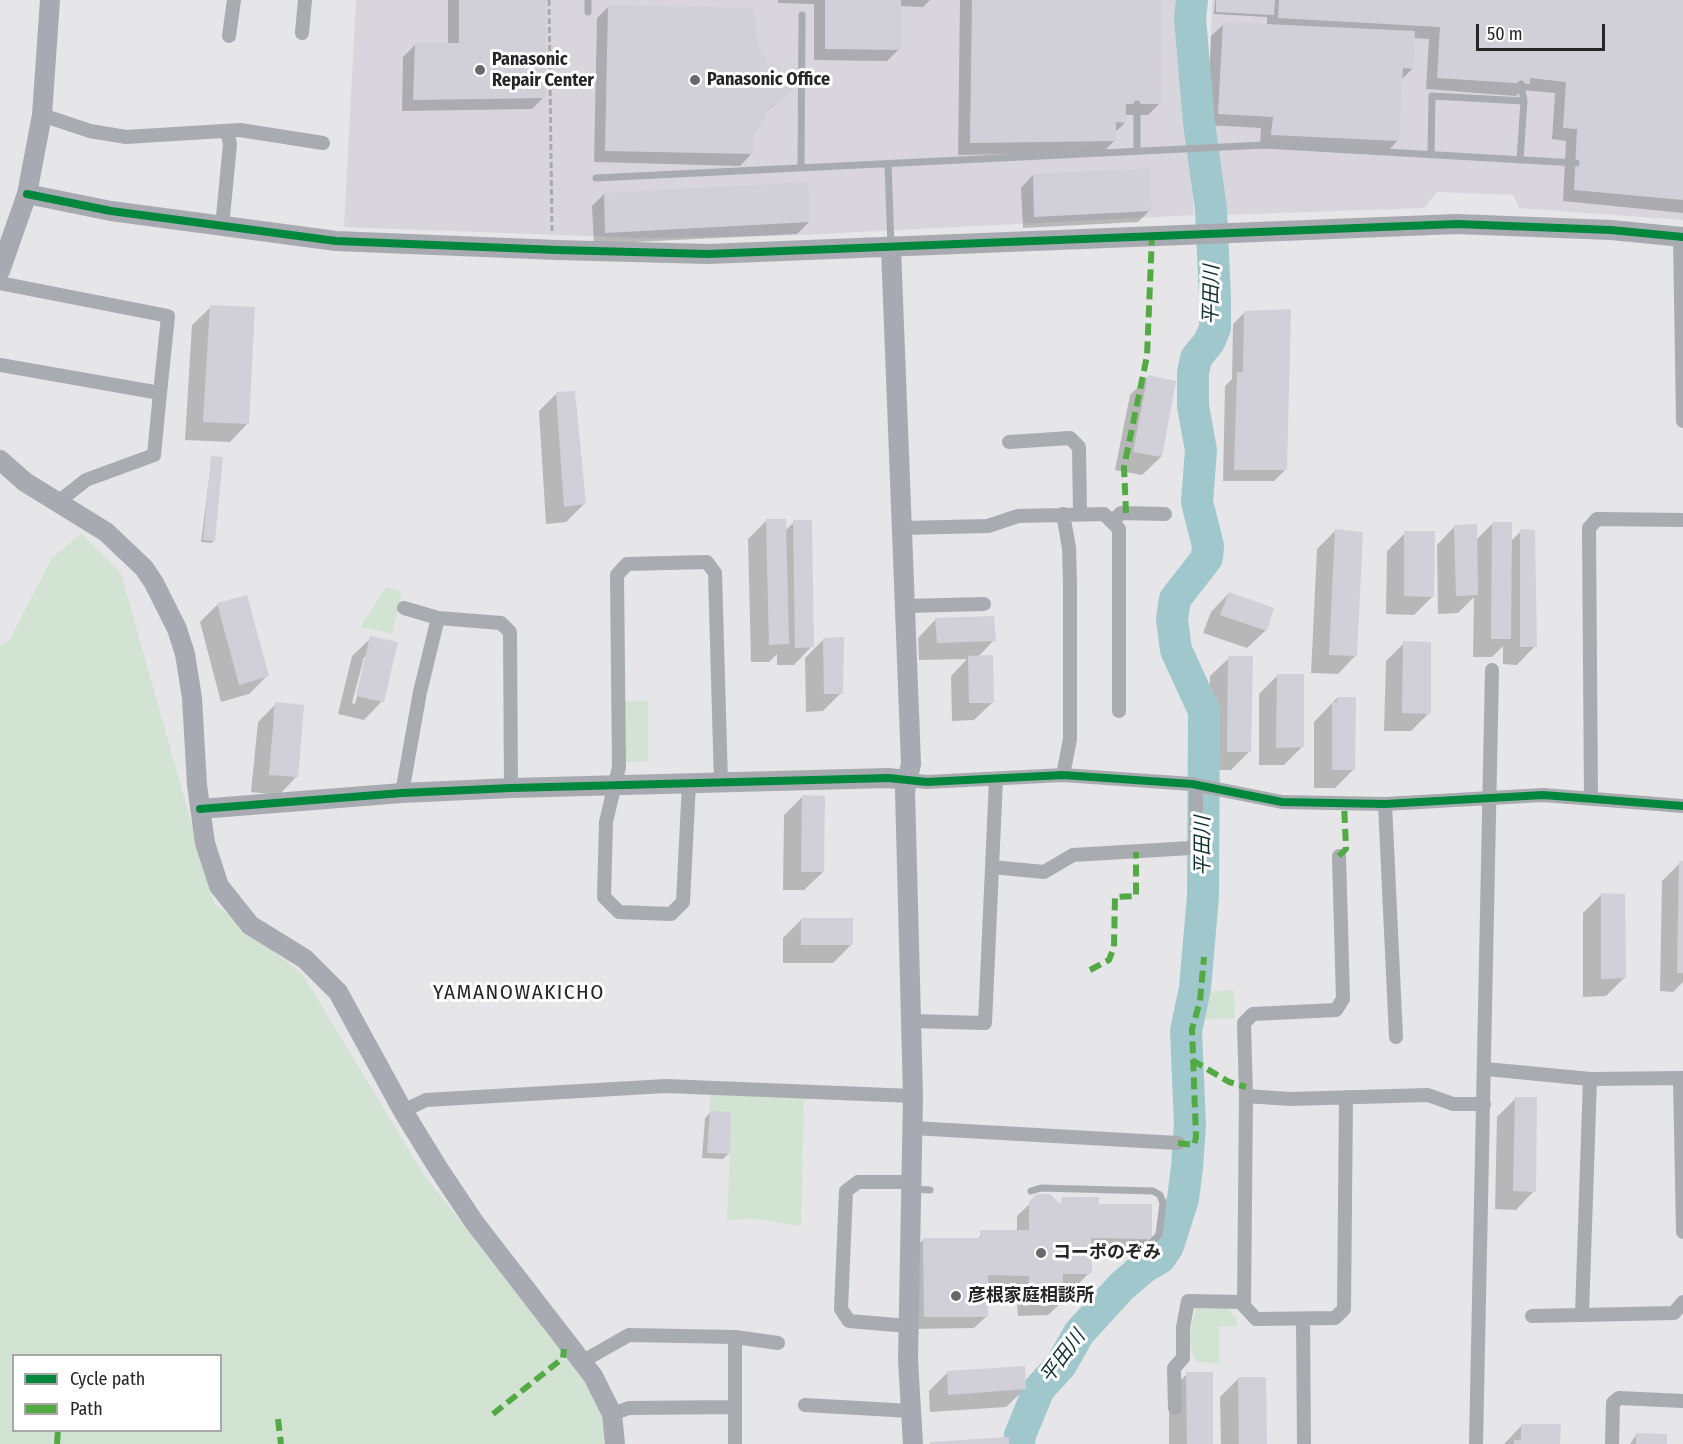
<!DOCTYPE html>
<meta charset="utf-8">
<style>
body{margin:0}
#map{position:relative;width:1683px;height:1444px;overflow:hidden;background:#e6e5e7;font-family:"Fira Sans Condensed",sans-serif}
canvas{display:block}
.legend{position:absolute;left:12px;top:1354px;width:210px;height:78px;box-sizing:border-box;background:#fff;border:2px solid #a8a8a9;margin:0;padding:8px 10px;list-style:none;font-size:18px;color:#262527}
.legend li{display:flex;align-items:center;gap:12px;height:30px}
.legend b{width:30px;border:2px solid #a8a8a9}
.scale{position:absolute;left:1476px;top:24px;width:129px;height:27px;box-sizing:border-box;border:3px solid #262527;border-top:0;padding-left:8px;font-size:18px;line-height:21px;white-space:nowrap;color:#262527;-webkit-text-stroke:4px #fff;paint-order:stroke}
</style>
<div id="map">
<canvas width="1683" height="1444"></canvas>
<ul class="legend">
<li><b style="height:8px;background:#00873e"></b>Cycle path</li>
<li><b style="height:8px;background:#53aa44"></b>Path</li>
</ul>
<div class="scale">50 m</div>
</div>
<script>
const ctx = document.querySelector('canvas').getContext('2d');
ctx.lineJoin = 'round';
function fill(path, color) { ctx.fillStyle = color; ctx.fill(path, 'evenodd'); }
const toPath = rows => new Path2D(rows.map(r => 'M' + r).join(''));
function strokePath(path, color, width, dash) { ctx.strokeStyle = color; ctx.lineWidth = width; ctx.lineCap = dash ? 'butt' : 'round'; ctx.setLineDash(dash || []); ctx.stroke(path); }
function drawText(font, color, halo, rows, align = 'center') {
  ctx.font = font + ' "Fira Sans Condensed","Noto Sans JP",sans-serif'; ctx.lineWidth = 6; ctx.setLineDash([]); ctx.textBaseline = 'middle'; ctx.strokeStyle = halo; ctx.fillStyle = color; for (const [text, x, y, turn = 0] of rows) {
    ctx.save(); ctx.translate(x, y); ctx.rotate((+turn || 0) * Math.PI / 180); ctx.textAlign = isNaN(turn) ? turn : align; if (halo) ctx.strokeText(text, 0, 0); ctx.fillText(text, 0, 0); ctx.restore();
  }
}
const built = toPath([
 [356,0,1180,0,1179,28,1194,215,781,236,641,238,344,227],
 [1212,0,1683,0,1683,220,1519,208,1513,195,1437,192,1424,208,1220,215,1209,101]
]);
const green = toPath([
 [81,534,121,574,214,903,303,975,424,1175,586,1382,604,1418,605,1444,0,1444,0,646,10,639,52,558],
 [14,1356,220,1356,220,1430,14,1430],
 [386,587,402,592,392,634,361,627],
 [625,701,648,701,648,761,626,762],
 [1234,990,1235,1018,1199,1019,1204,992],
 [711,1090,804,1097,801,1226,749,1218,727,1221,730,1154,707,1153],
 [1196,1309,1228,1309,1237,1320,1237,1326,1219,1327,1219,1364,1196,1361,1191,1349,1189,1330]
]);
const shadow = toPath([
 [448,0,545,0,544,97,532,109,402,111,403,57,415,45,448,44],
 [778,0,930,0,923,7,900,6,899,49,887,61,814,60,814,4,778,3],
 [960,0,1159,0,1160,103,1148,115,1125,115,1125,123,1114,133,1114,141,1102,153,958,155],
 [1215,0,1683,0,1683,213,1563,201,1566,141,1552,139,1555,93,1522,90,1516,96,1426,89,1429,39,1413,38,1413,68,1401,80,1398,140,1386,153,1260,146,1261,128,1207,125,1211,36,1224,24,1267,26,1267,17,1214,14],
 [609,6,756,43,770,73,792,89,765,113,752,135,752,153,740,166,594,162,597,18],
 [1033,175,1150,210,1138,222,1023,228,1021,188],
 [604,194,809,222,797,234,594,244,592,206],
 [211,307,248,423,230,442,185,440,192,325],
 [1245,312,1286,469,1274,481,1223,481,1225,386,1232,379,1233,324],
 [1148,377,1161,457,1142,475,1115,470,1130,395],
 [557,393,584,504,566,522,546,524,539,411],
 [212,457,214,540,212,543,201,542],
 [766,521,785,531,794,522,812,646,794,665,777,665,777,654,769,662,751,662,748,539],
 [1493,523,1511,541,1521,531,1535,646,1517,665,1503,664,1503,646,1492,657,1473,657,1474,597,1458,613,1438,614,1437,545,1455,526,1475,541],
 [1335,531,1356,655,1338,674,1311,673,1317,549],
 [1405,533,1433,596,1414,615,1386,614,1387,551],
 [1229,593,1266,630,1247,648,1203,633,1211,612],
 [218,604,267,676,249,694,221,702,200,622],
 [936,619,994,640,978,657,993,702,974,720,952,721,951,676,967,659,919,660,918,638],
 [371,638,382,701,364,720,338,714,352,656],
 [364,657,367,657,355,704,352,703],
 [843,639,841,693,823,711,806,712,805,658,823,640],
 [1404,643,1429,713,1411,731,1384,731,1386,661],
 [1229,658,1250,751,1231,770,1209,770,1210,676],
 [1277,676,1302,747,1284,765,1259,765,1259,694],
 [1337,698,1354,769,1335,788,1314,788,1314,722],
 [276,704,297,776,279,795,251,792,258,722],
 [802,797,823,872,804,890,783,890,784,815],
 [1680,863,1683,863,1683,982,1673,992,1660,991,1662,881],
 [1601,895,1624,978,1606,996,1583,997,1583,913],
 [801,920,851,945,833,963,783,963,783,938],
 [1515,1099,1534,1191,1516,1210,1495,1209,1497,1117],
 [710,1113,729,1153,723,1159,702,1158,705,1118],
 [1038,1196,1060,1207,1062,1199,1097,1205,1150,1238,1138,1250,1090,1250,1089,1273,1077,1285,1061,1285,1061,1303,1048,1315,1018,1316,1017,1304,1007,1304,1007,1288,986,1287,987,1316,974,1328,912,1329,912,1251,924,1239,979,1240,981,1232,1017,1232,1017,1216],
 [947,1373,1025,1389,1006,1407,930,1412,929,1391],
 [1187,1374,1212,1444,1169,1444,1169,1392],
 [1238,1379,1265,1444,1221,1444,1220,1397],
 [1522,1425,1559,1444,1504,1444],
 [1636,1435,1665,1444,1630,1444]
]);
const river = toPath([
 [1019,1444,1020,1435,1039,1389,1061,1365,1079,1333,1122,1286,1143,1268,1160,1258,1168,1246,1183,1199,1187,1167,1190,1126,1186,1031,1195,988,1203,896,1204,711,1176,650,1172,619,1175,599,1207,558,1208,546,1197,502,1201,450,1193,406,1193,373,1196,358,1209,342,1215,328,1215,297,1211,209,1199,123,1190,18,1192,0]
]);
const building = toPath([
 [459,0,546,0,546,98,413,100,415,43,459,43],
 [825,0,901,0,901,50,825,49],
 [972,0,1161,0,1161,104,1126,104,1126,123,1116,122,1116,141,970,143],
 [1216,0,1275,0,1274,15,1216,12],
 [1279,0,1683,0,1683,200,1574,190,1577,129,1563,128,1566,82,1530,78,1530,84,1437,78,1440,27,1278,18],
 [608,5,754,8,757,42,772,72,794,89,769,109,754,136,753,154,605,151],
 [1223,22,1415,31,1414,69,1403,68,1399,141,1271,135,1273,117,1218,114],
 [1150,168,1152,211,1034,217,1033,174],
 [808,182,810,222,605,233,604,193],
 [210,305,255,307,249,424,203,422],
 [1291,309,1287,470,1234,470,1237,372,1243,372,1244,311],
 [1148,375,1176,381,1162,457,1133,452],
 [575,391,586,504,564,507,556,392],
 [211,456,223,457,215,541,203,540],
 [766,519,786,519,789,644,769,645],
 [793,520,812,520,814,647,795,648],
 [1492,522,1512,522,1511,639,1491,639],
 [1477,524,1478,595,1456,596,1454,525],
 [1335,529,1363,532,1357,656,1329,655],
 [1520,529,1535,530,1537,647,1520,647],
 [1404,531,1435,531,1434,597,1404,596],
 [1229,592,1274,608,1267,631,1220,615],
 [247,595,269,676,239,685,217,603],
 [994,616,996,641,937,643,935,618],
 [370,636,398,642,384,702,356,696],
 [844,637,843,694,824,694,823,638],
 [1403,641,1431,642,1431,714,1402,713],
 [993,655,994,703,969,703,968,656],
 [1228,656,1253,656,1251,752,1227,752],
 [1277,674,1304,674,1304,747,1276,748],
 [1337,697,1356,697,1355,770,1332,770,1332,702,1337,702],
 [275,702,304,705,298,777,269,775],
 [802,795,825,796,824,872,801,872],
 [1679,861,1683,861,1683,973,1677,973],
 [1601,893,1625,894,1626,978,1601,979],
 [801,918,853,918,853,945,801,945],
 [1515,1097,1537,1097,1536,1192,1513,1191],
 [710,1111,731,1112,730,1154,707,1153],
 [1037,1194,1050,1194,1059,1203,1061,1203,1062,1197,1099,1197,1099,1204,1152,1204,1152,1239,1091,1238,1092,1271,1090,1274,1063,1274,1062,1303,1029,1304,1029,1276,988,1275,988,1317,924,1317,923,1238,981,1238,980,1230,1029,1230,1029,1202],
 [1008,1284,1026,1284,1026,1302,1009,1302],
 [1025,1366,1026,1389,948,1395,947,1371],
 [1186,1372,1213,1372,1213,1444,1187,1444],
 [1238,1377,1266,1377,1267,1444,1239,1444],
 [1521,1424,1561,1424,1560,1444,1514,1444,1514,1440,1521,1440],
 [1636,1433,1667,1434,1667,1444,1636,1444],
 [1009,1437,1009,1444,930,1444,930,1442]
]);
const path = toPath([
 [549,0,552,232]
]);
const lane = toPath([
 [588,12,588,0],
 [1521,84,1524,101],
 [1137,151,1137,104],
 [1431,155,1432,96,1524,101,1520,160],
 [888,164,891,246],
 [801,168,802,15],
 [596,178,1264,145,1576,163],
 [912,1189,930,1190],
 [1031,1191,1041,1188,1153,1191,1160,1195,1163,1203,1159,1235,1150,1244,1133,1243]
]);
const street = toPath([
 [302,33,305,0],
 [229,36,234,0],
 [42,115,90,131,126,137,240,130,323,143],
 [222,227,230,144,227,132],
 [1680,236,1683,421],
 [0,283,168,316,160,393],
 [0,365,160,393,154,455,86,480,58,502],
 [1009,442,1070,438,1079,447,1080,514],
 [1063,514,1069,548,1070,583,1070,739,1063,775],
 [1112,522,1121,513,1165,514],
 [903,528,988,526,1018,516,1104,514,1119,529,1119,711],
 [906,606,984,604],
 [404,608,438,618,501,623,510,632,511,788],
 [907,780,927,782,1063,775,1192,784,1282,802,1385,804,1543,795,1683,806],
 [689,783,683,902,671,914,619,912,604,897,606,822,619,767,617,575,627,564,707,562,715,573,721,783],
 [402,793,420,692,438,618],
 [1591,799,1589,528,1597,519,1683,520],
 [1385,804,1396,1037],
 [1339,856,1343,999,1336,1010,1253,1014,1244,1023,1246,1096,1244,1306,1256,1319,1335,1318,1344,1309,1346,1097],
 [992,867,1044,872,1073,855,1191,848,1196,842,1196,785],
 [911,1021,985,1023,996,779],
 [1486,1069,1590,1079,1683,1078],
 [1680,1078,1683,1232],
 [1246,1096,1290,1099,1428,1095,1453,1104,1484,1104],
 [403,1111,426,1100,666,1086,913,1096],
 [913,1128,1178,1143],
 [1582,1314,1590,1079],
 [1532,1316,1674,1313,1683,1302],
 [1303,1319,1304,1444],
 [908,1326,849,1321,841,1309,846,1191,858,1182,912,1182],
 [735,1337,735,1444],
 [583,1361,629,1335,735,1337,778,1343],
 [805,1405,911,1411],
 [1175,1408,1174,1368,1183,1358,1183,1327,1188,1301,1244,1302],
 [612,1414,629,1408,735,1407],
 [1476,1444,1492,670],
 [1612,1444,1613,1403,1619,1398,1683,1401]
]);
const secondary = toPath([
 [27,194,111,211,336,241,557,250,708,254,1457,224,1611,230,1683,237],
 [891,248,911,764,905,791,913,1096,908,1360,913,1444],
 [0,271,27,194,42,115,50,0],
 [0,460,25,482,106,532,144,568,154,583,177,629,185,654,192,698,197,785,205,843,219,886,250,925,305,959,338,992,403,1111,438,1168,474,1222,593,1376,612,1414,615,1444],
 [200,809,402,793,511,788,888,778,907,780]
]);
const quiet = toPath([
 [1126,513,1124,467,1147,356,1152,236],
 [1339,856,1346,849,1344,803],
 [1090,970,1109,960,1114,947,1115,897,1136,896,1136,852],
 [1192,1060,1229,1082,1246,1087],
 [1178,1143,1194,1145,1196,1137,1192,1029,1200,1001,1204,957],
 [493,1414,563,1358,564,1349],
 [278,1419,281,1444],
 [57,1444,58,1430]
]);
const cycleway = toPath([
 [27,194,111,211,336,241,557,250,708,254,1457,224,1611,230,1683,237],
 [200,809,402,793,511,788,888,778,927,782,1063,775,1192,784,1282,802,1385,804,1543,795,1683,806]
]);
const markers = [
 [480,70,6,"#69686a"],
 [695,80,6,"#69686a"],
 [1041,1253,6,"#69686a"],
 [956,1296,6,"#69686a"]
];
const poiNames = [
 ["Panasonic",492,60],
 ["Repair Center",492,81],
 ["Panasonic Office",707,80],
 ["コーポのぞみ",1053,1253],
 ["彦根家庭相談所",968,1296]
];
const waterNames = [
 ["平田川",1212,295,-89],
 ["平田川",1203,846,-90],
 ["平田川",1063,1357,-53]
];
const quarterNames = [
 ["YAMANOWAKICHO",519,993]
];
fill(built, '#d8d6dc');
fill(green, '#d2e2d3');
fill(shadow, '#0003');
strokePath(river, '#a0c8cc', 32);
fill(building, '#d1d0d9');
strokePath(path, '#a9aaad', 3, [6, 3]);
strokePath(lane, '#a8abb0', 7);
strokePath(street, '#a8abb0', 14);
strokePath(secondary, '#a7aab0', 20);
strokePath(quiet, '#53aa44', 6, [12, 6]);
strokePath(cycleway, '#00873e', 8);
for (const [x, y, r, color] of markers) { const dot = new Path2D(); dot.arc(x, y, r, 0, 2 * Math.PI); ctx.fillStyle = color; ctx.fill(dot); strokePath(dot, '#fff', 2); }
drawText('bold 18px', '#262527', '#fff', poiNames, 'left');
drawText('italic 20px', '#123032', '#fff', waterNames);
ctx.letterSpacing = '1.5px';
drawText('21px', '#262527', '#fff', quarterNames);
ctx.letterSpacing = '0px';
</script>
